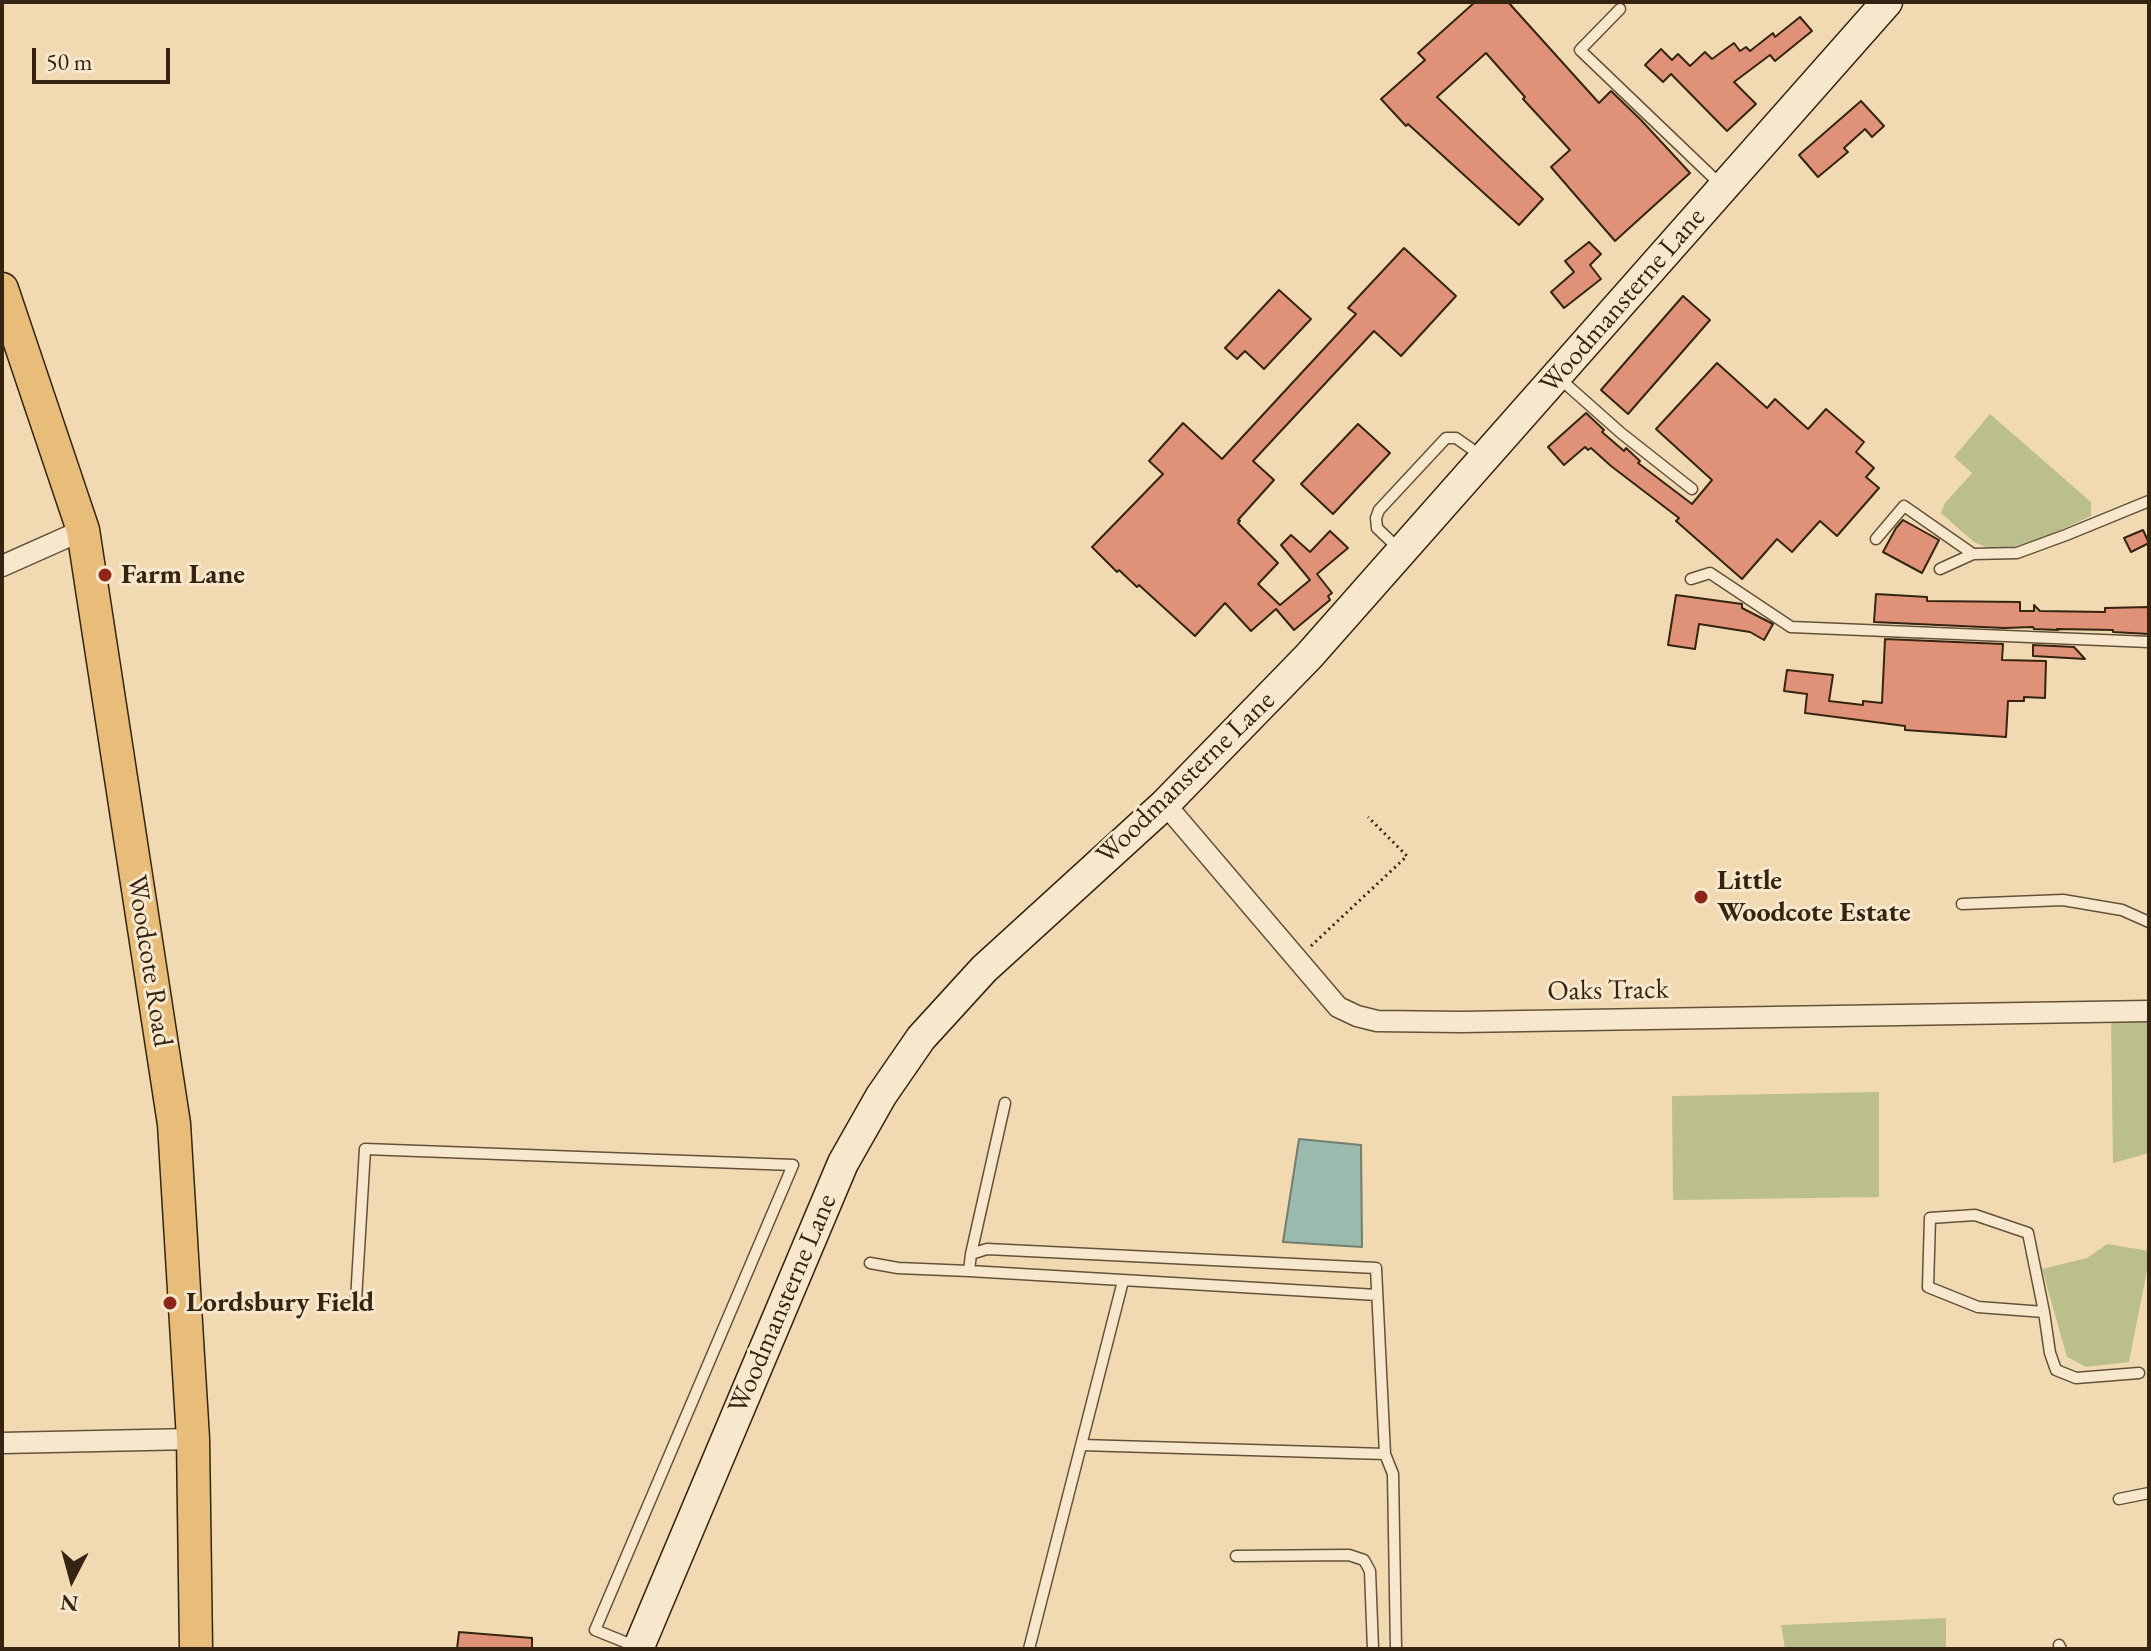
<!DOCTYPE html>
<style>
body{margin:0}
#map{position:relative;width:2151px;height:1651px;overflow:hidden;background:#f1dab2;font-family:"EB Garamond",serif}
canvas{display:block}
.frame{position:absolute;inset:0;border:4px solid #342411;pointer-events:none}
.north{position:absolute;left:32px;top:1539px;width:80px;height:80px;-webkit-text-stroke:6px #f6e7cd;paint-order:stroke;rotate:186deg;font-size:22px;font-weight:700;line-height:32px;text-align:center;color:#342411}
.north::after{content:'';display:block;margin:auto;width:28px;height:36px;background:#342411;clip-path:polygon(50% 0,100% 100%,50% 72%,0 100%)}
.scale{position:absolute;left:32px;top:48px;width:138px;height:36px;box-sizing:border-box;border:4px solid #342411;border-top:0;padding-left:10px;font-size:24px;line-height:28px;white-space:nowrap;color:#342411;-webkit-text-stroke:6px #f6e7cd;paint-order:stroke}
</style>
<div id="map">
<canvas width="2151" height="1651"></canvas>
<div class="frame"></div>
<div class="north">N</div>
<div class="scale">50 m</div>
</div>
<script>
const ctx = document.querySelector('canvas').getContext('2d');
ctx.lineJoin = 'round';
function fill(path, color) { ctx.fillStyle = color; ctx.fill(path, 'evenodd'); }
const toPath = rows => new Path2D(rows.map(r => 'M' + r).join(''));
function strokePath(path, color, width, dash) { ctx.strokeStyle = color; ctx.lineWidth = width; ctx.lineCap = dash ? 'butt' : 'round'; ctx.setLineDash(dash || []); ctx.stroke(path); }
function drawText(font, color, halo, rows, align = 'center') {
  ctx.font = font + ' "EB Garamond",serif'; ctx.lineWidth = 6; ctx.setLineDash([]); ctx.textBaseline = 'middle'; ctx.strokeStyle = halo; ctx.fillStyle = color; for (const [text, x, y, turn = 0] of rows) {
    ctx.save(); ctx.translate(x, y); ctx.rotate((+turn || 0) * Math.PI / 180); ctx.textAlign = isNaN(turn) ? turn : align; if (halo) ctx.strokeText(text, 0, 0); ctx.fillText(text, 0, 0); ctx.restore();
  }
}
const green = toPath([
 [1990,414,2091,502,2091,516,2045,537,2007,549,1988,548,1974,542,1941,513,1945,503,1972,473,1954,457],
 [2111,1017,2149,1017,2149,1153,2113,1163],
 [1879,1092,1879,1197,1673,1200,1672,1096],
 [2107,1244,2149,1251,2149,1260,2129,1362,2086,1367,2067,1357,2042,1269,2087,1258],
 [1946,1618,1946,1649,1785,1649,1781,1625]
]);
const water = toPath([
 [1299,1139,1361,1145,1362,1247,1283,1242,1299,1139]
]);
const building = toPath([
 [1475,2,1508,2,1599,103,1611,91,1641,120,1690,173,1615,241,1551,167,1570,150,1523,99,1525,97,1486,53,1437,97,1543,199,1519,225,1408,124,1406,126,1381,99,1425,60,1418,53,1475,2],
 [1800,17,1812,31,1775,61,1770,55,1734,82,1756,104,1727,131,1671,74,1663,82,1645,65,1661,49,1672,60,1678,54,1690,66,1705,52,1712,59,1734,43,1740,51,1746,47,1750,51,1773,33,1775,37,1800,17],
 [1861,101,1884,126,1872,137,1865,129,1844,148,1848,152,1818,177,1799,155,1861,101],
 [1589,242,1601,254,1590,265,1601,279,1564,308,1551,292,1574,272,1565,261,1589,242],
 [1404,248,1456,296,1401,356,1374,331,1253,461,1274,480,1238,520,1240,521,1238,523,1278,563,1258,584,1280,605,1310,580,1281,545,1291,535,1310,552,1330,531,1348,548,1317,574,1332,593,1328,596,1330,600,1294,630,1276,609,1251,631,1225,603,1195,636,1139,585,1137,587,1119,570,1117,572,1092,547,1163,474,1149,461,1183,423,1222,459,1356,314,1348,308,1404,248],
 [1279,290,1311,319,1264,369,1245,351,1237,359,1225,348,1279,290],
 [1683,296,1710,320,1628,414,1601,390,1683,296],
 [1717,363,1767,408,1775,399,1808,429,1826,409,1864,442,1856,452,1874,468,1866,477,1879,488,1837,536,1820,521,1792,552,1777,539,1742,579,1676,521,1679,518,1611,466,1591,448,1588,450,1585,447,1564,465,1548,447,1586,413,1604,430,1602,432,1624,451,1626,448,1640,461,1638,463,1692,504,1712,480,1656,429,1717,363],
 [1358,424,1390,453,1333,514,1301,484,1358,424],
 [1903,520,1939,540,1922,573,1883,552,1896,528,1903,520],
 [2143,530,2149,543,2131,552,2124,538,2143,530],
 [1876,594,1927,597,1927,601,2020,602,2020,611,2034,611,2034,605,2040,611,2105,612,2105,608,2149,607,2149,634,2113,632,2113,630,2057,629,2058,630,2034,629,2033,627,2004,628,1874,622,1876,594],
 [1676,595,1742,604,1742,608,1773,624,1764,640,1750,632,1699,624,1695,649,1668,645,1676,595],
 [1885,639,2003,644,2002,660,2046,661,2045,698,2024,697,2024,701,2008,701,2006,737,1905,730,1905,726,1805,713,1807,694,1784,691,1787,670,1833,675,1829,701,1863,705,1863,701,1882,703,1885,639],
 [2033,645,2074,647,2085,659,2033,656,2033,645],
 [459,1632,532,1638,532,1649,457,1649,459,1632]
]);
const path = toPath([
 [1311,946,1407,856,1368,817]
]);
const lane = toPath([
 [1620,9,1580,50,1722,186],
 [1559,378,1621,433,1692,489],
 [1876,539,1904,506,1973,554,2017,553,2066,535,2149,501],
 [1400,550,1377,528,1376,518,1379,510,1446,438,1456,438,1483,457],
 [1940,569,1973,554],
 [1691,579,1710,573,1791,627,2149,642],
 [1962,904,2063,900,2122,910,2149,922],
 [971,1254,1005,1103],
 [870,1263,898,1268,969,1271],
 [1377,1295,969,1271,971,1254,987,1249,1376,1268,1385,1454,1393,1474,1396,1649],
 [356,1300,365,1149,793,1165,595,1630,637,1647],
 [2044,1312,2028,1233,1975,1215,1930,1218,1928,1287,1978,1307,2044,1312,2050,1353,2056,1370,2076,1378,2139,1373],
 [1081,1445,1385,1454],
 [2119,1499,2149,1493],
 [1236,1556,1349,1555,1364,1560,1370,1571,1373,1649],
 [2059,1645,2061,1649],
 [1029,1649,1123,1281]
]);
const street = toPath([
 [2,566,83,530],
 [1165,804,1338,1007,1357,1016,1377,1021,1461,1022,2149,1011],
 [2,1443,193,1439]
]);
const secondary = toPath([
 [638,1649,843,1163,881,1096,921,1038,984,969,1165,804,1309,656,1887,2]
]);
const primary = toPath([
 [2,289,83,530,174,1124,193,1439,196,1649]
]);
const markers = [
 [105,575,8,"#8f2418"],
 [1701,897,8,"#8f2418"],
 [170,1303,8,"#8f2418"]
];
const streetNames = [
 ["Woodmansterne Lane",1623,301,-49],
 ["Woodmansterne Lane",1186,778,-44],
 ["Woodcote Road",149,961,81],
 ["Oaks Track",1608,991,-1],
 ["Woodmansterne Lane",783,1304,-67]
];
const poiNames = [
 ["Farm Lane",121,575],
 ["Little",1717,881],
 ["Woodcote Estate",1717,913],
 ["Lordsbury Field",186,1303]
];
fill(green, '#bbbf8c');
fill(water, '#9bbaae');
strokePath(water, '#727e6f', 2);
fill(building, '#df9278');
strokePath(building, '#342411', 2);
strokePath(lane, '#635239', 13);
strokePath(street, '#635239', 23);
strokePath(secondary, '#342411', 33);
strokePath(primary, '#342411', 35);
strokePath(path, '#342411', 3, [2, 4]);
strokePath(lane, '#f6e7cd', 10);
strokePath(street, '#f6e7cd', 20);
strokePath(secondary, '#f6e7cd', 30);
strokePath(primary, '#e8bd79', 32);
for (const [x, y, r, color] of markers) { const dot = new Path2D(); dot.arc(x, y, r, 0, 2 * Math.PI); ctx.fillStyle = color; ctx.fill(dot); strokePath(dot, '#f6e7cd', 3); }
drawText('28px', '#342411', '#f6e7cd', streetNames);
drawText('bold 28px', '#342411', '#f6e7cd', poiNames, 'left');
</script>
